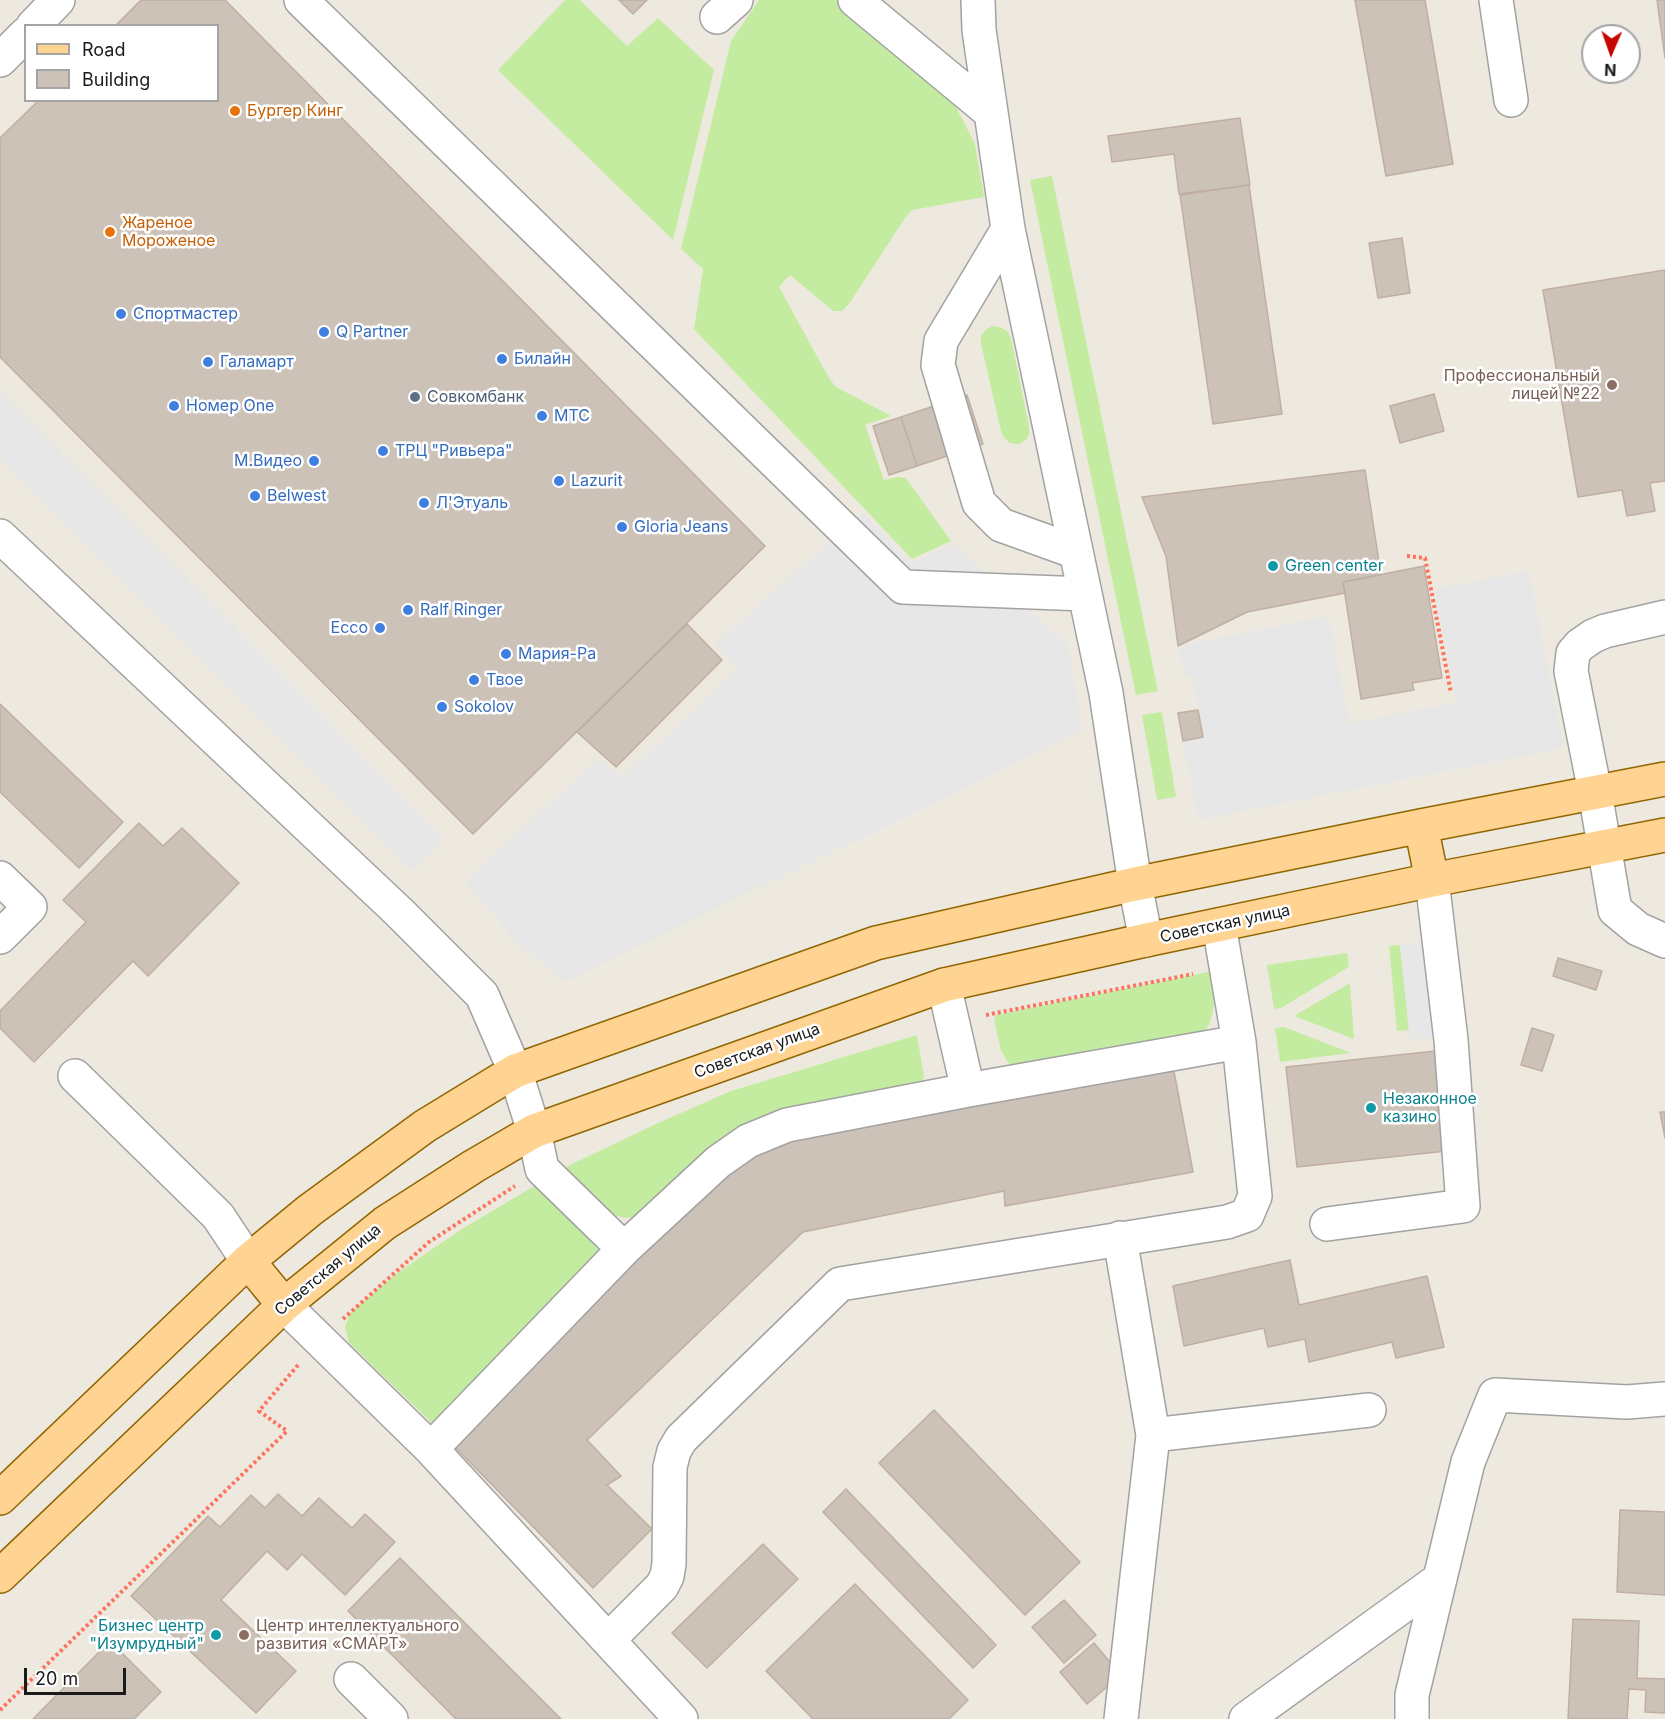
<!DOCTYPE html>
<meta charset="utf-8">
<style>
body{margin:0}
#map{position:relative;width:1665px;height:1719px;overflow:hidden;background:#ede9df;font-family:Inter,sans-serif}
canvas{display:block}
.legend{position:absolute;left:24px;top:24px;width:195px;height:78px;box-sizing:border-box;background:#fff;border:2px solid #a4a4a4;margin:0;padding:8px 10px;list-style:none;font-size:18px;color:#1b1b1b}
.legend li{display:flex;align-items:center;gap:12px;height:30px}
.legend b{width:30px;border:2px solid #a4a4a4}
.north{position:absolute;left:1581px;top:24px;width:60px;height:60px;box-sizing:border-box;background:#fff;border:2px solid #a4a4a4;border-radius:50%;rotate:182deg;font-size:16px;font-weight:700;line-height:24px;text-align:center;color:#1b1b1b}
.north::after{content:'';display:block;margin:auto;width:21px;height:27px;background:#c50500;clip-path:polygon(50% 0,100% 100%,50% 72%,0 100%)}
.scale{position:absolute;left:24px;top:1668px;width:102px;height:27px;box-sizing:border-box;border:3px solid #1b1b1b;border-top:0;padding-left:8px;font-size:18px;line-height:21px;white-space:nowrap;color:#1b1b1b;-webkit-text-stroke:4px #fff;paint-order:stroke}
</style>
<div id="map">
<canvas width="1665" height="1719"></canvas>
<ul class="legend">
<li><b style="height:8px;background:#ffd392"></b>Road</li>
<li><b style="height:16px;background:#cdc2b8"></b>Building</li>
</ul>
<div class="north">N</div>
<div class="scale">20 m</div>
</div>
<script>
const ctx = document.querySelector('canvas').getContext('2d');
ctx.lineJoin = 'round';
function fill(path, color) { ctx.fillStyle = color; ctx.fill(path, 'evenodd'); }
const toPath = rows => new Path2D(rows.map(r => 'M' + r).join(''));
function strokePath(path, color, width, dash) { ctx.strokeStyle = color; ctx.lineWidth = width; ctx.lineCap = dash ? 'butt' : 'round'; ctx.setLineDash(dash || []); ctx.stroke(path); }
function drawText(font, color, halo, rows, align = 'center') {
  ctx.font = font + ' Inter,sans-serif'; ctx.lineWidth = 5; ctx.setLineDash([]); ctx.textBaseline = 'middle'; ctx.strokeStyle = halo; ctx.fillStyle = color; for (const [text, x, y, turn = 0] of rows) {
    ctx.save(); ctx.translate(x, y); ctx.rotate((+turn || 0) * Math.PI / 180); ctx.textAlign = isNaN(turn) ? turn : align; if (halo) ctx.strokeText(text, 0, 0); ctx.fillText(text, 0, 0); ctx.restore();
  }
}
const grass = toPath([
 [565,0,580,0,627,46,658,18,714,70,673,240,498,70],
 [759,0,842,0,937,79,956,107,975,144,984,197,912,210,905,218,849,304,842,311,833,311,790,275,779,287,829,378,836,387,891,416,865,425,884,480,897,477,906,478,951,541,912,559,694,329,703,269,681,249,731,41],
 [1052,176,1158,691,1136,695,1030,180],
 [992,326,1000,327,1007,331,1011,338,1029,426,1029,434,1026,440,1019,444,1010,443,1004,438,1001,431,981,344,981,336,985,330],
 [1162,712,1176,797,1157,800,1142,715],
 [1400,945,1409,1030,1397,1031,1389,946],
 [1347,953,1349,967,1281,1008,1274,1009,1267,965],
 [1208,972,1213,976,1215,1000,1210,1023,1201,1037,1022,1073,1009,1064,1001,1051,994,1020,996,1015],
 [1350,983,1354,1039,1294,1016],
 [1284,1027,1351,1053,1280,1062,1275,1028],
 [917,1035,924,1077,921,1088,642,1216,624,1218,606,1212,567,1173,566,1168,570,1165,656,1124,731,1091],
 [536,1185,590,1237,598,1251,595,1268,433,1424,349,1343,345,1327,350,1313,397,1273,462,1229]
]);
const parking = toPath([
 [0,391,444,838,411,871,0,458],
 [863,512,911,564,952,544,1068,644,1082,731,565,982,515,941,465,881,598,759,623,776,740,667,714,645],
 [1529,571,1564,748,1198,820,1183,741,1203,736,1192,676,1184,677,1178,646,1329,616,1349,723,1456,703,1434,589],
 [1433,941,1443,1036,1410,1040,1400,945]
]);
const building = toPath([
 [141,0,225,0,765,546,473,834,0,357,0,138,39,100,218,100,218,26,115,26,141,0],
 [619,0,647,0,633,14,619,0],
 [1355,0,1425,0,1453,164,1386,176,1355,0],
 [1657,0,1665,0,1665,58,1657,0],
 [1240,118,1250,185,1179,194,1174,154,1112,162,1108,136,1240,118],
 [1249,185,1282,414,1213,424,1180,195,1249,185],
 [1402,238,1410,293,1378,298,1369,243,1402,238],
 [1665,270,1665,481,1650,483,1655,511,1627,516,1622,490,1578,497,1543,290,1665,270],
 [1434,394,1444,431,1400,443,1390,406,1434,394],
 [967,395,983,444,917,466,901,417,967,395],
 [901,417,917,466,889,475,873,426,901,417],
 [1365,470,1381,575,1343,582,1345,593,1247,612,1178,646,1166,556,1142,497,1365,470],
 [1424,566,1442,678,1412,683,1414,690,1361,699,1343,582,1424,566],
 [687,624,722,660,616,767,577,732,687,624],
 [0,704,123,822,79,868,0,792,0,704],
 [1198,710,1203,737,1183,741,1178,713,1198,710],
 [139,823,163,846,182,828,239,883,148,976,133,961,34,1062,0,1028,0,1011,86,922,63,900,139,823],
 [1558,958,1602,971,1596,990,1553,976,1558,958],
 [1532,1028,1554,1035,1542,1071,1521,1065,1532,1028],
 [1445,1050,1456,1150,1297,1167,1286,1067,1445,1050],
 [1173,1066,1193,1172,1005,1206,1004,1191,803,1232,587,1440,621,1476,607,1485,652,1529,593,1588,452,1444,729,1167,780,1137,1173,1066],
 [1660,1112,1665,1112,1665,1138,1660,1112],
 [1290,1260,1299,1305,1427,1276,1444,1347,1396,1358,1392,1342,1309,1362,1305,1339,1268,1347,1264,1328,1184,1346,1173,1286,1290,1260],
 [934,1410,1080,1562,1025,1615,879,1463,934,1410],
 [846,1489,996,1645,973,1668,823,1512,846,1489],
 [278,1494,302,1516,319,1498,352,1528,365,1514,395,1542,345,1595,302,1554,287,1570,267,1551,221,1600,296,1671,256,1713,131,1596,208,1516,220,1527,251,1495,265,1508,278,1494],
 [1620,1510,1665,1512,1665,1595,1617,1592,1620,1510],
 [763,1544,798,1579,707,1668,672,1633,763,1544],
 [400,1558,561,1719,456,1719,348,1611,400,1558],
 [855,1584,968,1700,949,1719,813,1719,766,1671,855,1584],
 [1064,1600,1096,1635,1064,1663,1032,1627,1064,1600],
 [1573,1619,1639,1621,1637,1678,1665,1679,1665,1713,1645,1712,1646,1690,1629,1689,1627,1719,1568,1719,1573,1619],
 [110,1641,161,1692,134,1719,33,1719,110,1641],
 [1094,1643,1121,1675,1087,1704,1060,1672,1094,1643]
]);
const path = toPath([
 [1407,556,1425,558,1451,693],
 [986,1015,1193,974],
 [343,1319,429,1242,515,1186],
 [0,1710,287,1431,259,1411,298,1365]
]);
const minor = toPath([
 [301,0,903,587,1085,594],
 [855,0,990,112],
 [978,0,979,30,1008,229,1106,693,1135,884,1146,940],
 [1496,0,1511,100],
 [717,17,736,0],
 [33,26,58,0],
 [0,60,26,34],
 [1008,229,941,341,938,365,979,503,1001,525,1076,552],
 [0,536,399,912,482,995,515,1071,534,1131,542,1169,624,1249],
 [1665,617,1605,631,1593,636,1580,645,1573,653,1571,671,1595,792,1615,910,1638,929,1665,941],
 [0,878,30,907,0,937],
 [944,985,968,1090],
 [75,1076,218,1216,248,1261],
 [1327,1224,1463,1206,1451,1040,1432,880],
 [1120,1238,1153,1435,1369,1410],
 [284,1305,431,1449,681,1719],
 [431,1449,624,1249,718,1162,748,1141,787,1125,968,1090,1239,1042],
 [608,1640,662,1586,667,1576,669,1564,670,1467,674,1451,681,1439,840,1284,1227,1222,1247,1215,1255,1196,1239,1042,1219,925],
 [351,1679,391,1719],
 [1121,1719,1153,1435],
 [1246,1719,1440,1579],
 [1412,1719,1412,1695,1468,1462,1495,1395,1627,1402,1665,1399]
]);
const major = toPath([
 [1421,826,1432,880],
 [248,1261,284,1305],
 [0,1498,248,1261,310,1210,425,1126,515,1071,876,943,1135,884,1421,826,1665,779],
 [0,1576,284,1305,385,1223,474,1166,534,1131,944,985,1146,940,1432,880,1665,835]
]);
const markers = [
 [235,111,6,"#e8710a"],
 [110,232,6,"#e8710a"],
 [121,314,6,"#3f7fe0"],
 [324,332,6,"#3f7fe0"],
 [502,359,6,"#3f7fe0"],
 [208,362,6,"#3f7fe0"],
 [1612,385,6,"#8d6e63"],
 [415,397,6,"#5c6f8a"],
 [174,406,6,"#3f7fe0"],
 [542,416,6,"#3f7fe0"],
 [383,451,6,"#3f7fe0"],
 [314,461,6,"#3f7fe0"],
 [559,481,6,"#3f7fe0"],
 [255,496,6,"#3f7fe0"],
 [424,503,6,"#3f7fe0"],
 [622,527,6,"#3f7fe0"],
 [1273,566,6,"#0f9aa8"],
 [408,610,6,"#3f7fe0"],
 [380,628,6,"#3f7fe0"],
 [506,654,6,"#3f7fe0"],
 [474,680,6,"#3f7fe0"],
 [442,707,6,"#3f7fe0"],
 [1371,1108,6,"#0f9aa8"],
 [216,1635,6,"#0f9aa8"],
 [244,1635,6,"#8d6e63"]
];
const foodNames = [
 ["Бургер Кинг",247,111],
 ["Жареное",122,223],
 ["Мороженое",122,241]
];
const shopNames = [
 ["Спортмастер",133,314],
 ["Q Partner",336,332],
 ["Билайн",514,359],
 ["Галамарт",220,362],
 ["Номер One",186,406],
 ["МТС",554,416],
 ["ТРЦ \"Ривьера\"",395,451],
 ["М.Видео",302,461,"right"],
 ["Lazurit",571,481],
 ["Belwest",267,496],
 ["Л'Этуаль",436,503],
 ["Gloria Jeans",634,527],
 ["Ralf Ringer",420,610],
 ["Ecco",368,628,"right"],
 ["Мария-Ра",518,654],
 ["Твое",486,680],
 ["Sokolov",454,707]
];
const educationNames = [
 ["Профессиональный",1600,376],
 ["лицей №22",1600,394],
 ["Центр интеллектуального",256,1626,"left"],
 ["развития «СМАРТ»",256,1644,"left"]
];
const serviceNames = [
 ["Совкомбанк",427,397]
];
const cultureNames = [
 ["Green center",1285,566],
 ["Незаконное",1383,1099],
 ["казино",1383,1117],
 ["Бизнес центр",204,1626,"right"],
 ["\"Изумрудный\"",204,1644,"right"]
];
const streetNames = [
 ["Советская улица",1225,924,-12],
 ["Советская улица",757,1051,-20],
 ["Советская улица",328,1270,-40]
];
fill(grass, '#c4eca1');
fill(parking, '#e7e7e7');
fill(building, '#cdc2b8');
strokePath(building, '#c0afa1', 1.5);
strokePath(minor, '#a2a2a2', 36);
strokePath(major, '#916500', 36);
strokePath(path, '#ff735e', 4, [3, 3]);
strokePath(minor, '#fff', 33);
strokePath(major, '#ffd392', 33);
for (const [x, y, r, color] of markers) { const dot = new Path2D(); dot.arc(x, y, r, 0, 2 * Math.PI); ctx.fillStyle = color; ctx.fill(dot); strokePath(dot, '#fff', 2); }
drawText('16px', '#c56008', '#fff', foodNames, 'left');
drawText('16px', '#366cbe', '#fff', shopNames, 'left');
drawText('16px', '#785e54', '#fff', educationNames, 'right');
drawText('16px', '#4e5e75', '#fff', serviceNames, 'left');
drawText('16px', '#0d838f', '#fff', cultureNames, 'left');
drawText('16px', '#1b1b1b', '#fff', streetNames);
</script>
